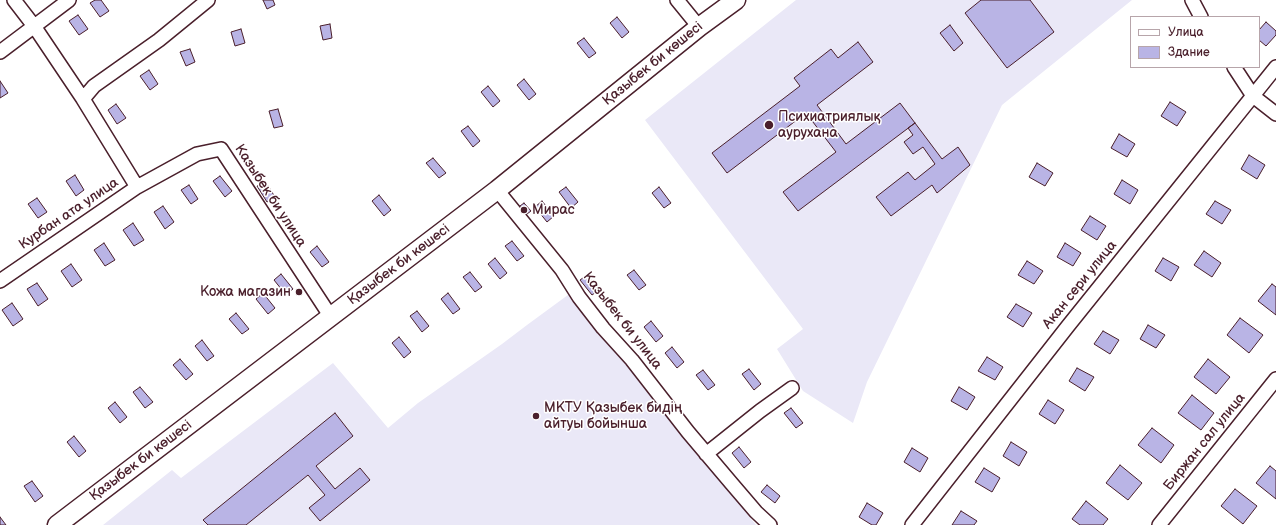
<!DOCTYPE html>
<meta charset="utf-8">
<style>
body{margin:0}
#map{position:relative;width:1276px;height:525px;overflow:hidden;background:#fff;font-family:"Balsamiq Sans",sans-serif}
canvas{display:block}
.legend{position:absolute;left:1130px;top:16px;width:130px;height:52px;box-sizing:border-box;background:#fff;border:1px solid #b7a5aa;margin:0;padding:5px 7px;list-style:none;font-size:12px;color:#4a1f2b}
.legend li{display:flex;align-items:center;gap:8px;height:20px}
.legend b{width:20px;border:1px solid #b7a5aa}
</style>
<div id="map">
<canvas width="1276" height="525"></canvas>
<ul class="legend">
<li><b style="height:5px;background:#fff"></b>Улица</li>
<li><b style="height:11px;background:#b9b4e5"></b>Здание</li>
</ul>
</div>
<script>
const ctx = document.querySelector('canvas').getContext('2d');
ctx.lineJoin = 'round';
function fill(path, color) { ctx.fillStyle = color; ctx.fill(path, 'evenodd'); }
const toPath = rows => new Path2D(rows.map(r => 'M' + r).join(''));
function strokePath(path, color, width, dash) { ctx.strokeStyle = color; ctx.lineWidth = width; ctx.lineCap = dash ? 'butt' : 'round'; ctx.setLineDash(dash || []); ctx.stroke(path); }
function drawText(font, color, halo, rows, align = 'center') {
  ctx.font = font + ' "Balsamiq Sans",sans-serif'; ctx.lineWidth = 3; ctx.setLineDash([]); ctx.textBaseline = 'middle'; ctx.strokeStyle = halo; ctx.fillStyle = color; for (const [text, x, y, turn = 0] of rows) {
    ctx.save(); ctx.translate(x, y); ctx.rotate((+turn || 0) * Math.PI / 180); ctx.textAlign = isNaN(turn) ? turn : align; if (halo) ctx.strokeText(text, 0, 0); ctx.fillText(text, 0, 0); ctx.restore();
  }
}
const built = toPath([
 [796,0,1132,0,1002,105,867,382,853,423,803,391,777,349,803,329,645,120],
 [572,292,756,525,103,525,172,470,181,478,333,363,388,428,418,403,502,344,527,325]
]);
const building = toPath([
 [95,0,101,0,109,11,100,17,90,3,95,0],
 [263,0,273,0,275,5,267,9,263,0],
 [981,0,1030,0,1054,32,1007,68,965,13,981,0],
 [78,15,88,29,79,35,69,21,78,15],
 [617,17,629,32,622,38,610,23,617,17],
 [1266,22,1276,31,1276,35,1266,46,1259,40,1259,30,1266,22],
 [330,24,332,38,323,40,320,26,330,24],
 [950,25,963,43,954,51,940,33,950,25],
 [241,29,245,43,235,46,231,32,241,29],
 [584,38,596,53,589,58,577,43,584,38],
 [858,42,873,62,817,105,846,144,900,103,915,123,798,211,783,192,836,152,806,113,727,173,712,153,800,86,794,78,831,49,838,58,858,42],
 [190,49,195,62,186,66,180,52,190,49],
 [149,70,158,84,150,90,140,76,149,70],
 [524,79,536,94,529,100,517,85,524,79],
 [0,81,8,93,0,98,0,81],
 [488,86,500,101,493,107,481,92,488,86],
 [1170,102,1186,112,1177,126,1161,116,1170,102],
 [116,104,126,118,117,124,108,110,116,104],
 [278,109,283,126,274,128,269,111,278,109],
 [915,123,942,159,958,147,970,165,937,193,932,185,891,216,876,197,908,172,915,180,935,164,923,147,913,154,904,142,913,135,908,128,915,123],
 [468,126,480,141,473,147,461,131,468,126],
 [1119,134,1135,144,1127,157,1111,148,1119,134],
 [1249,155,1265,165,1257,179,1241,169,1249,155],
 [433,158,446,173,439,178,426,163,433,158],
 [1037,163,1053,173,1045,186,1029,177,1037,163],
 [75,175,84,190,76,196,66,181,75,175],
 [220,176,232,191,225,197,213,181,220,176],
 [1122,180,1138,190,1130,204,1114,194,1122,180],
 [265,181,275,197,267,202,257,186,265,181],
 [189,185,198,199,191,204,181,190,189,185],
 [566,187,578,202,571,208,559,192,566,187],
 [659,187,671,203,664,208,652,193,659,187],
 [379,195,391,210,384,216,372,201,379,195],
 [37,198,47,212,38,218,28,204,37,198],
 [542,201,554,216,547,222,535,207,542,201],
 [1215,201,1231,210,1222,224,1206,214,1215,201],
 [524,203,531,211,523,217,516,209,524,203],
 [163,206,174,222,165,229,154,212,163,206],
 [1090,216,1106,226,1097,240,1081,230,1090,216],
 [133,223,144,240,134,246,123,230,133,223],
 [512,241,524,256,517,261,505,246,512,241],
 [104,243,115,260,105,266,94,250,104,243],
 [1065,243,1081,253,1073,266,1057,257,1065,243],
 [317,246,329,262,322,267,310,252,317,246],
 [1204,251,1221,263,1212,277,1194,265,1204,251],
 [495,258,507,273,500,279,488,264,495,258],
 [1163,258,1179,267,1171,281,1155,271,1163,258],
 [1027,261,1043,271,1034,284,1018,275,1027,261],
 [71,264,82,280,72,287,61,271,71,264],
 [634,270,646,285,639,290,627,275,634,270],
 [470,272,482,287,475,292,463,277,470,272],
 [281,274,293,289,286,295,274,280,281,274],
 [587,275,599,290,592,295,580,280,587,275],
 [37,283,48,299,38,306,27,289,37,283],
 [1272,284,1276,287,1276,315,1258,301,1272,284],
 [263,293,275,308,268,314,256,299,263,293],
 [448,293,460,309,453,314,441,299,448,293],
 [12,303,23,319,13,326,2,310,12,303],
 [1016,304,1032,313,1023,327,1007,317,1016,304],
 [417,311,429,326,422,332,410,316,417,311],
 [236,313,249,329,242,334,229,319,236,313],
 [1240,318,1263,335,1249,353,1227,335,1240,318],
 [651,321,663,336,656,342,644,327,651,321],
 [1148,325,1165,335,1156,348,1140,339,1148,325],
 [1103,331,1119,340,1110,354,1094,344,1103,331],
 [399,337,411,352,404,358,392,343,399,337],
 [202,340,214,356,207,361,195,346,202,340],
 [672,347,684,362,677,368,665,353,672,347],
 [987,357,1003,367,995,380,978,371,987,357],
 [180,359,193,374,186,380,173,365,180,359],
 [1208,359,1230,377,1216,394,1194,377,1208,359],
 [1077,368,1094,377,1085,391,1069,381,1077,368],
 [749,369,761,384,754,390,742,374,749,369],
 [703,370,715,385,708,390,696,375,703,370],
 [140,387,153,402,145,408,133,392,140,387],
 [959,387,975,397,967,410,951,401,959,387],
 [1192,395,1214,413,1201,430,1178,413,1192,395],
 [1048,400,1064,410,1055,424,1039,414,1048,400],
 [115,402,127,417,120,423,108,408,115,402],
 [791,408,803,423,796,428,784,413,791,408],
 [335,413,353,436,316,466,335,489,360,468,370,480,320,521,309,508,325,495,308,475,246,525,208,525,203,520,335,413],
 [1152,428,1174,445,1161,463,1138,445,1152,428],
 [74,436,86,451,79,457,67,442,74,436],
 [1011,442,1027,452,1019,466,1003,456,1011,442],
 [739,447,751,462,744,468,732,453,739,447],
 [912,448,928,458,920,472,904,462,912,448],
 [1120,465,1142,483,1128,500,1106,483,1120,465],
 [1270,466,1276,471,1276,499,1256,483,1270,466],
 [984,468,1000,478,992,492,975,482,984,468],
 [32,481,43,496,35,502,24,486,32,481],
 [767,485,780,496,775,503,761,492,767,485],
 [1235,489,1257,506,1243,524,1221,506,1235,489],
 [1086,501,1108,519,1103,525,1080,525,1072,519,1086,501],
 [867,503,883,513,876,525,872,525,859,517,867,503],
 [961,511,977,521,974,525,952,525,961,511],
 [0,517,6,525,0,525,0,517]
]);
const minor = toPath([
 [14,0,34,26,83,99],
 [677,0,699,27],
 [1192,0,1201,17],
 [0,52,69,0],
 [1234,67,1253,96,1276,114],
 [137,187,83,99,94,86,159,40,208,0],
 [497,190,562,270,579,297,603,328,632,360,688,432,732,484,756,512,770,525],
 [0,281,137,187,197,154,221,149,331,317],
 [706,454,760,411,792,388],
 [912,525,1068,326,1276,67],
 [1159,525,1276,379]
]);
const secondary = toPath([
 [57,525,497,190,699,27,736,0]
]);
const markers = [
 [769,125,5,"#4a1f2b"],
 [524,210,4,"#4a1f2b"],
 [299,292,4,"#4a1f2b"],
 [536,416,4,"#4a1f2b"]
];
const streetNames = [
 ["Қазыбек би көшесі",653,64,-39],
 ["Казыбек би улица",270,196,57],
 ["Курбан ата улица",69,214,-34],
 ["Қазыбек би көшесі",399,265,-37],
 ["Акан сери улица",1080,285,-51],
 ["Казыбек би улица",622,321,52],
 ["Биржан сал улица",1205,442,-51],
 ["Қазыбек би көшесі",141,461,-37]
];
const poiNames = [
 ["Психиатриялық",778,117],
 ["аурухана",778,133],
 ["Мирас",532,210],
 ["Кожа магазин",291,292,"right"],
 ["МКТУ Қазыбек бидің",544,408],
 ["айтуы бойынша",544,424]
];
fill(built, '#eae8f7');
fill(building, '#b9b4e5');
strokePath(building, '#4a1f2b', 1);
strokePath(minor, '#4a1f2b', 16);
strokePath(secondary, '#4a1f2b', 21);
strokePath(minor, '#fff', 13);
strokePath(secondary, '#fff', 18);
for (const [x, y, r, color] of markers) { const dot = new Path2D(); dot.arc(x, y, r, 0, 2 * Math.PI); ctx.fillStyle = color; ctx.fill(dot); strokePath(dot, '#fff', 1.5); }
drawText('14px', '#4a1f2b', '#fff', streetNames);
drawText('14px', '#4a1f2b', '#fff', poiNames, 'left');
</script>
